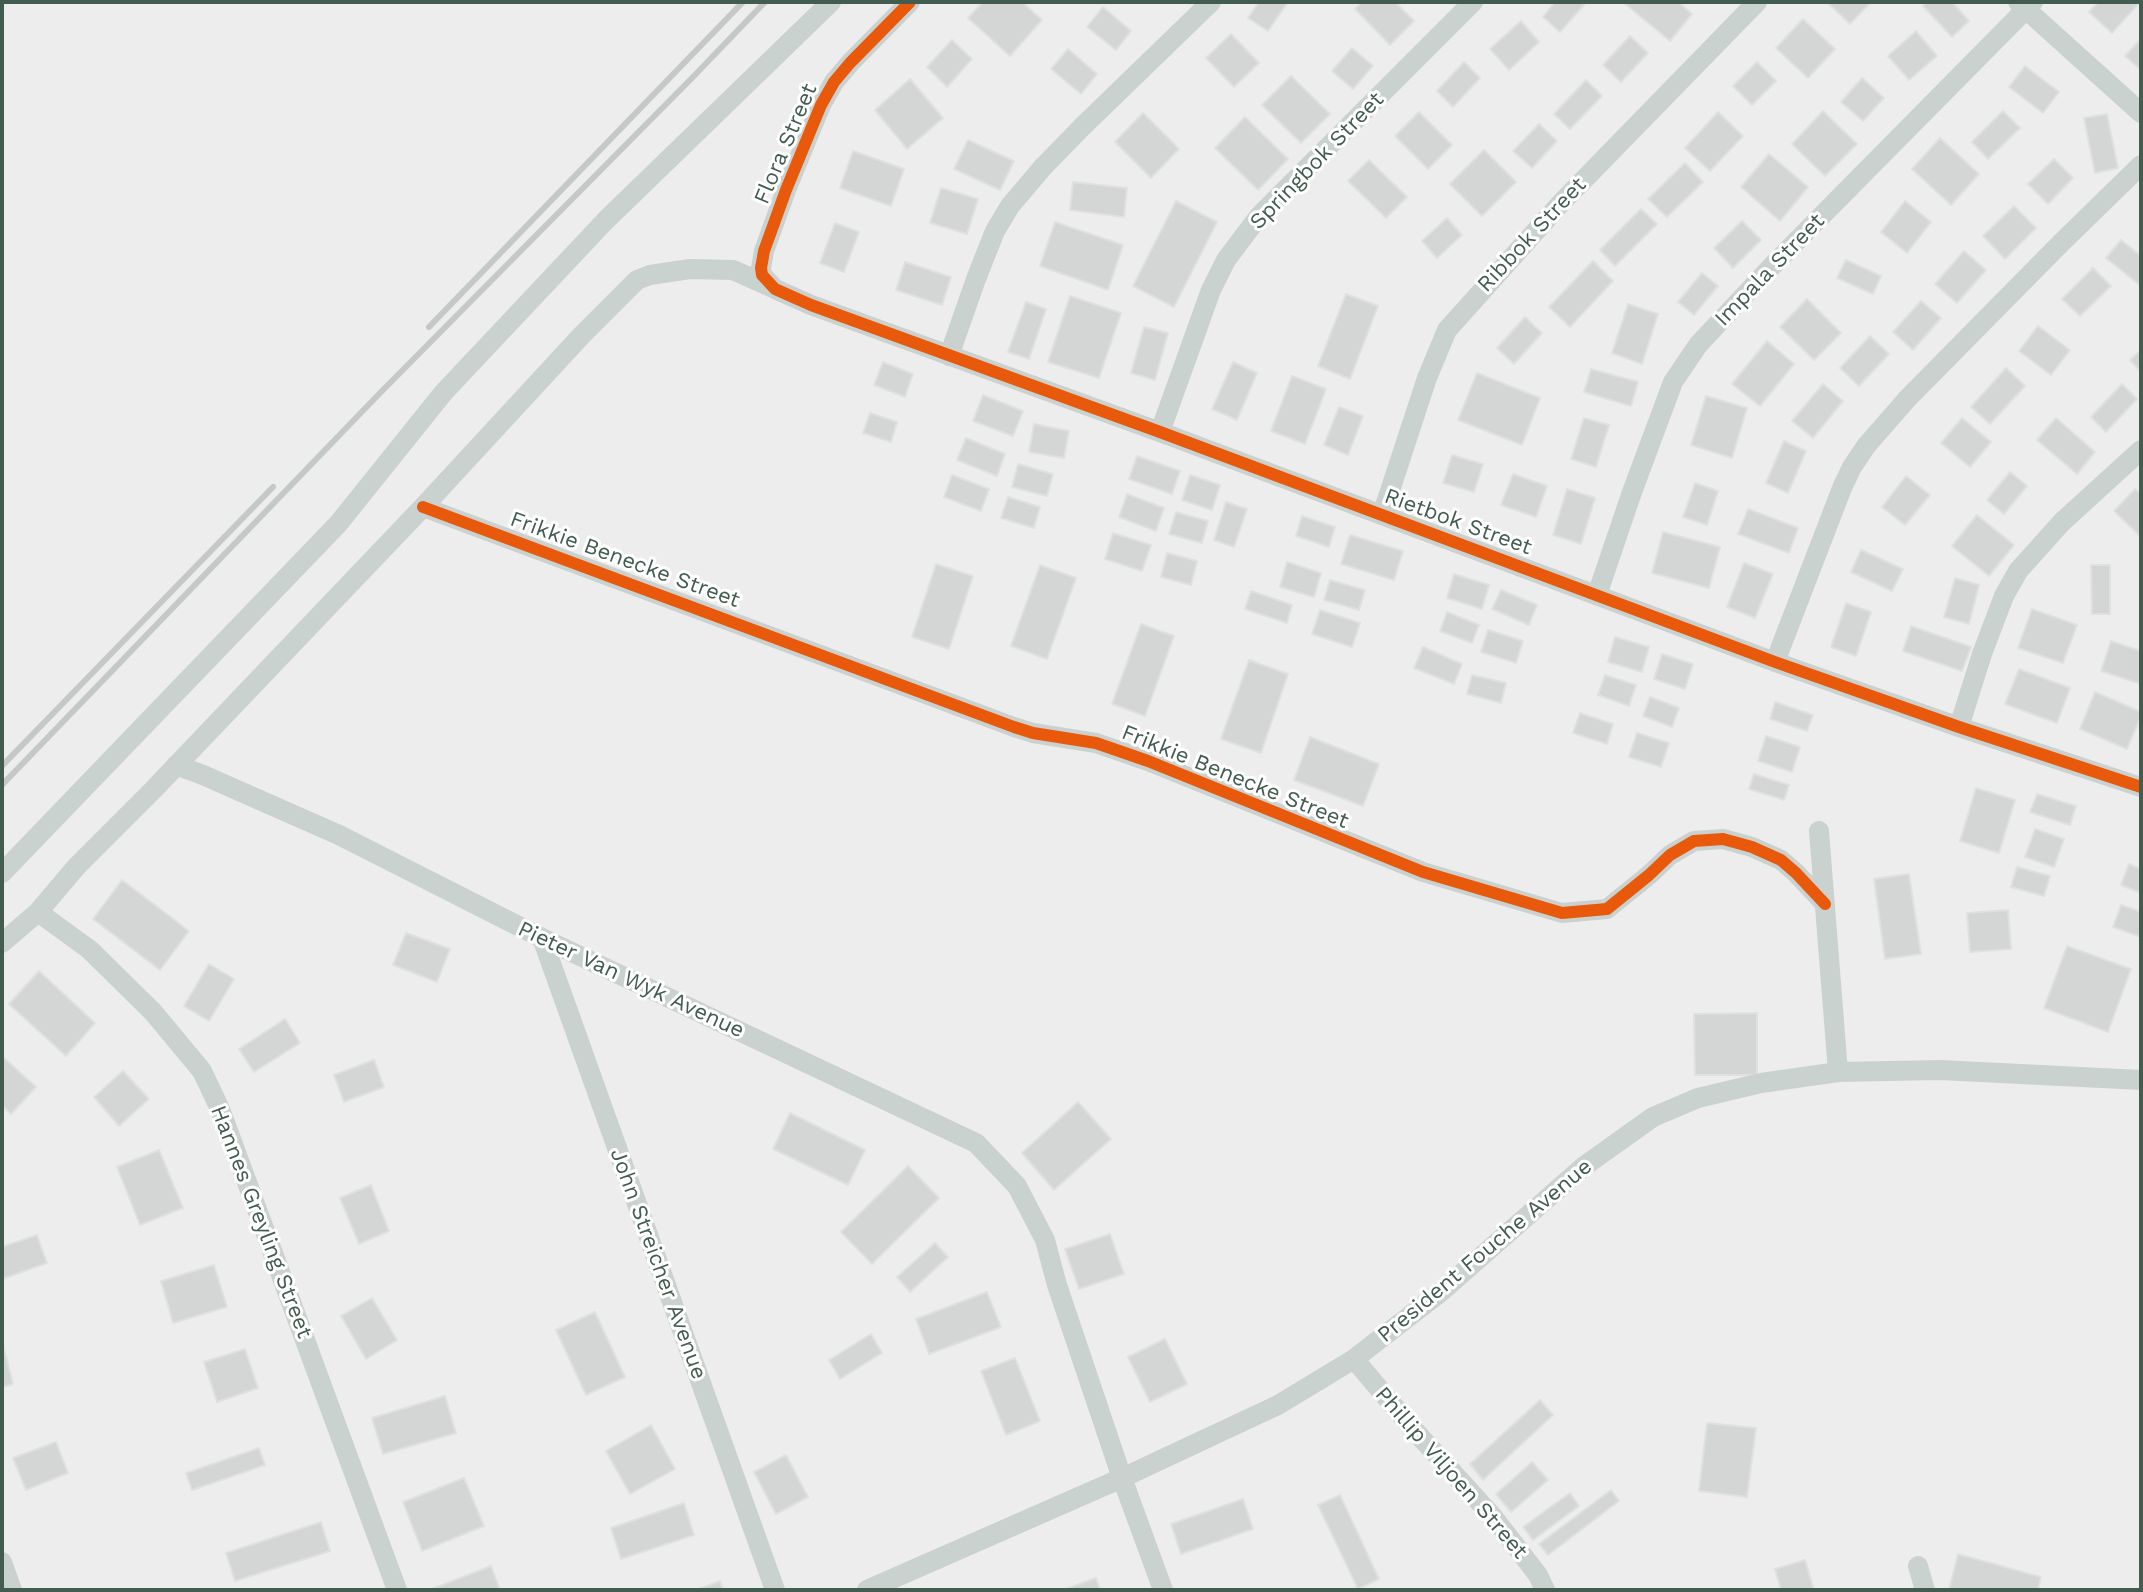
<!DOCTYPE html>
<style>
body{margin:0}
#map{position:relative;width:2143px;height:1592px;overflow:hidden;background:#eeedee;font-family:"Work Sans",sans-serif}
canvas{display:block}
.frame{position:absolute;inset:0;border:4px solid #425c50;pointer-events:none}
</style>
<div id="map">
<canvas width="2143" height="1592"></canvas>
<div class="frame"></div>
</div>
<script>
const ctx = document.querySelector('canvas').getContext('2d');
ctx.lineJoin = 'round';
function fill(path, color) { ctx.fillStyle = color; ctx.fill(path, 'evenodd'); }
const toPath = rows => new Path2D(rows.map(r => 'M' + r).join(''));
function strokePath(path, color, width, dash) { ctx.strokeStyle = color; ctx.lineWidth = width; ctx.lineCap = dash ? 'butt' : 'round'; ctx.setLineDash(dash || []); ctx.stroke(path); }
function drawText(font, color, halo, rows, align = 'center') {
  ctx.font = font + ' "Work Sans",sans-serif'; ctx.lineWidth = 6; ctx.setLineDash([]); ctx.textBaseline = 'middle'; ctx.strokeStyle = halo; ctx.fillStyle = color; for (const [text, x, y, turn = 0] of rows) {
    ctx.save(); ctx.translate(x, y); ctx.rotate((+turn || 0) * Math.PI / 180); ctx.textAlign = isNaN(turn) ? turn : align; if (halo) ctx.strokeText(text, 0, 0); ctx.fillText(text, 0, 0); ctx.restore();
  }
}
const building = toPath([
 [983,2,1022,2,1042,20,1010,56,968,18,983,2],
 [1259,2,1288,2,1268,31,1248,18,1259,2],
 [1362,2,1395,2,1414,21,1390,45,1355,9,1362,2],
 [1555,2,1580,2,1584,5,1560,32,1543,17,1555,2],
 [1623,2,1678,2,1692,14,1670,41,1623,2],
 [1827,2,1871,2,1850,24,1827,2],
 [1927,2,1952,2,1969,21,1952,37,1923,6,1927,2],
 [2098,2,2140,2,2112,33,2089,12,2098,2],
 [1103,7,1131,31,1116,50,1087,27,1103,7],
 [1803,19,1835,49,1808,78,1776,48,1803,19],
 [1521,21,1539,42,1509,70,1490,49,1521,21],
 [1916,31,1937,56,1909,80,1888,56,1916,31],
 [1231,34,1259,63,1234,87,1206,58,1231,34],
 [1630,36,1648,53,1621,82,1603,65,1630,36],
 [2141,39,2141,70,2125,56,2141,39],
 [952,40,972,59,947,87,927,67,952,40],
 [1352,48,1373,66,1353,89,1332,71,1352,48],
 [1068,49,1097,74,1081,94,1051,69,1068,49],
 [1464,62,1480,78,1453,107,1437,91,1464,62],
 [1757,62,1776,81,1752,105,1733,86,1757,62],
 [2025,66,2059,92,2043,113,2009,87,2025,66],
 [1291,76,1330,114,1301,143,1262,105,1291,76],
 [1862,78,1884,98,1863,121,1841,102,1862,78],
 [910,79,943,118,907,149,875,110,910,79],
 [1586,80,1602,96,1570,129,1554,114,1586,80],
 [1823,111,1857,144,1825,176,1792,144,1823,111],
 [2003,111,2020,128,1988,159,1972,142,2003,111],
 [1419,112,1452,145,1428,169,1395,136,1419,112],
 [1718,112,1743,136,1710,171,1685,148,1718,112],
 [1143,113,1179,149,1151,178,1115,142,1143,113],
 [2107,114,2118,168,2095,173,2084,118,2107,114],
 [1245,117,1288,159,1258,190,1215,148,1245,117],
 [1539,124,1557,141,1532,168,1513,151,1539,124],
 [1940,138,1979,174,1951,205,1912,169,1940,138],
 [968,140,1014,161,1000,190,954,169,968,140],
 [1484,150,1516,182,1482,216,1450,184,1484,150],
 [853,151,904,169,891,206,840,188,853,151],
 [1769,154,1808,187,1780,221,1741,187,1769,154],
 [2054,159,2073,178,2048,204,2028,184,2054,159],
 [1369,160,1407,197,1386,218,1348,181,1369,160],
 [1685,163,1703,182,1667,217,1648,199,1685,163],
 [1073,182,1127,188,1124,217,1070,210,1073,182],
 [941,188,978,199,967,234,930,223,941,188],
 [1176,201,1217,222,1174,307,1133,286,1176,201],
 [1905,201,1931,222,1907,253,1881,232,1905,201],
 [2014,206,2036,228,2005,259,1983,236,2014,206],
 [1641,209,1657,224,1615,266,1600,250,1641,209],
 [1447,218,1462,235,1437,258,1422,241,1447,218],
 [1742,221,1761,240,1733,268,1714,248,1742,221],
 [1055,222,1123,245,1108,290,1040,266,1055,222],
 [835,223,859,232,844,272,820,263,835,223],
 [2121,240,2141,256,2141,286,2106,258,2121,240],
 [1964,251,1986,270,1957,303,1935,284,1964,251],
 [1846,260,1881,276,1873,294,1837,278,1846,260],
 [1593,261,1613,281,1570,327,1549,307,1593,261],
 [905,262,951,277,942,305,896,290,905,262],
 [2093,268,2111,286,2080,316,2062,299,2093,268],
 [1702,273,1718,286,1694,315,1678,302,1702,273],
 [1346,294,1378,306,1350,379,1318,366,1346,294],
 [1070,296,1121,313,1099,378,1048,362,1070,296],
 [1807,299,1841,333,1814,360,1780,327,1807,299],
 [1921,301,1941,318,1913,350,1893,332,1921,301],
 [1026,302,1046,309,1029,359,1008,352,1026,302],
 [1628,304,1658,314,1642,364,1612,353,1628,304],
 [1525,317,1542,333,1514,364,1497,348,1525,317],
 [2038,326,2070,350,2051,375,2019,351,2038,326],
 [1144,327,1168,333,1155,380,1131,373,1144,327],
 [1870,336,1889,354,1859,386,1840,368,1870,336],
 [1767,341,1794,364,1760,406,1732,384,1767,341],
 [2141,350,2141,372,2130,360,2141,350],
 [883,362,913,374,905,397,874,385,883,362],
 [1233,362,1257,373,1237,420,1212,409,1233,362],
 [2006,368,2025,386,1990,424,1971,407,2006,368],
 [1591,369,1638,382,1631,406,1584,392,1591,369],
 [1477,373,1540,398,1522,445,1458,420,1477,373],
 [1292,376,1326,389,1305,444,1271,431,1292,376],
 [1823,384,1843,401,1813,438,1792,421,1823,384],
 [2122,384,2137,399,2106,432,2091,417,2122,384],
 [983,395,1023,411,1013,436,973,421,983,395],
 [1706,396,1747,408,1732,458,1691,445,1706,396],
 [1339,407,1363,416,1348,455,1324,445,1339,407],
 [870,413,897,422,891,442,863,433,870,413],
 [1584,418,1609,425,1596,467,1571,459,1584,418],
 [1962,418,1991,442,1970,467,1941,443,1962,418],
 [2056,418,2095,452,2077,474,2037,440,2056,418],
 [1034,424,1069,431,1064,458,1029,452,1034,424],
 [966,438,1005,454,997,476,957,460,966,438],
 [1784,441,1806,451,1788,493,1766,483,1784,441],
 [1452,455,1483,464,1474,492,1443,483,1452,455],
 [1137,456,1180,471,1172,494,1129,479,1137,456],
 [1018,464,1053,474,1047,496,1012,487,1018,464],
 [2010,472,2027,486,2004,514,1987,500,2010,472],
 [1513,474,1547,486,1536,517,1501,505,1513,474],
 [952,475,989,489,981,511,944,497,952,475],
 [1190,475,1220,485,1212,510,1182,500,1190,475],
 [1906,476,1930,495,1905,525,1882,507,1906,476],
 [1695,483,1718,491,1707,525,1683,517,1695,483],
 [1567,489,1595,498,1581,544,1553,535,1567,489],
 [2135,489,2141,494,2141,537,2114,511,2135,489],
 [1127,494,1164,508,1156,531,1119,517,1127,494],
 [1008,497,1040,507,1034,528,1001,518,1008,497],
 [1226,502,1247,509,1234,547,1214,540,1226,502],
 [1748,509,1798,528,1789,553,1738,534,1748,509],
 [1176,512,1208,521,1202,543,1169,534,1176,512],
 [1977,515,2014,545,1989,576,1952,546,1977,515],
 [1302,516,1335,527,1329,547,1296,536,1302,516],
 [1663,532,1720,547,1709,588,1652,573,1663,532],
 [1113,533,1151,545,1142,571,1105,559,1113,533],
 [1350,535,1403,551,1394,580,1341,564,1350,535],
 [1861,550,1903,569,1892,591,1851,572,1861,550],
 [1167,553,1197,561,1191,585,1161,577,1167,553],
 [1287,562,1321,573,1314,597,1280,587,1287,562],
 [1744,563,1773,574,1755,618,1727,607,1744,563],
 [936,564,973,576,949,649,912,637,936,564],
 [1040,565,1076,578,1047,659,1011,646,1040,565],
 [2091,565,2110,565,2110,614,2092,614,2091,565],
 [1454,574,1489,585,1482,609,1447,598,1454,574],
 [1955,578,1979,585,1969,624,1944,617,1955,578],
 [1330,580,1365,590,1359,610,1324,600,1330,580],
 [1501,590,1537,605,1529,625,1492,609,1501,590],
 [1251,591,1292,605,1287,623,1245,609,1251,591],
 [1846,603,1871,612,1856,656,1831,647,1846,603],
 [2032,609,2077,625,2063,663,2018,648,2032,609],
 [1320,610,1360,623,1352,647,1312,634,1320,610],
 [1447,612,1479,625,1472,643,1440,631,1447,612],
 [1141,624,1174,636,1145,716,1112,704,1141,624],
 [1911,626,1971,647,1962,671,1903,651,1911,626],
 [1488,630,1523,641,1516,663,1481,652,1488,630],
 [1615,637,1649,647,1642,672,1608,662,1615,637],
 [2111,641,2141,651,2141,684,2101,671,2111,641],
 [1423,647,1462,664,1454,684,1414,668,1423,647],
 [1662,654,1693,664,1685,689,1654,679,1662,654],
 [1249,660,1288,674,1261,753,1221,739,1249,660],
 [2019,669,2070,688,2057,723,2005,704,2019,669],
 [1472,675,1506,683,1501,703,1467,694,1472,675],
 [1605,675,1636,685,1629,706,1598,695,1605,675],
 [2095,692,2141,712,2141,716,2127,749,2080,729,2095,692],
 [1650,697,1679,708,1672,727,1643,716,1650,697],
 [1775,702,1813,715,1807,731,1770,719,1775,702],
 [1580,713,1613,724,1607,744,1573,733,1580,713],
 [1637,733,1669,743,1661,767,1629,757,1637,733],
 [1766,736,1800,747,1792,772,1758,761,1766,736],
 [1310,737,1379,764,1363,806,1294,780,1310,737],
 [1754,774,1789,785,1784,800,1749,789,1754,774],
 [1976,788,2015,800,1999,853,1960,841,1976,788],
 [2037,794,2076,806,2070,825,2030,812,2037,794],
 [2035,829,2064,839,2054,867,2025,857,2035,829],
 [2129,864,2141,869,2141,893,2121,885,2129,864],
 [2017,867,2050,876,2044,896,2011,887,2017,867],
 [1909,874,1921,954,1885,959,1874,879,1909,874],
 [122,880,189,931,160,970,93,919,122,880],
 [2121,905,2141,912,2141,937,2113,927,2121,905],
 [2008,910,2011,949,1970,952,1967,913,2008,910],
 [406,933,450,949,437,982,393,965,406,933],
 [2067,946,2131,969,2108,1032,2044,1008,2067,946],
 [209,964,234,979,209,1021,184,1006,209,964],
 [39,971,95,1023,66,1056,9,1004,39,971],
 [1757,1013,1757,1075,1695,1075,1694,1014,1757,1013],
 [285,1019,300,1043,254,1072,239,1049,285,1019],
 [2,1056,36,1087,11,1114,2,1105,2,1056],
 [374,1060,384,1087,344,1102,334,1075,374,1060],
 [123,1071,149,1099,119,1126,94,1097,123,1071],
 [1078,1102,1111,1139,1054,1190,1022,1153,1078,1102],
 [790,1113,865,1150,848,1185,773,1149,790,1113],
 [159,1150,183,1208,140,1225,117,1167,159,1150],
 [908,1166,939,1198,872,1264,841,1232,908,1166],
 [371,1185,389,1231,359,1244,340,1198,371,1185],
 [1110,1234,1124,1274,1079,1289,1065,1249,1110,1234],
 [37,1235,47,1263,2,1279,2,1247,37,1235],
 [935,1243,948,1257,910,1292,897,1277,935,1243],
 [214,1265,227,1307,173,1323,161,1281,214,1265],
 [987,1292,1001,1327,929,1354,916,1319,987,1292],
 [372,1298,397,1340,366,1359,341,1316,372,1298],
 [595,1312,625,1377,586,1395,556,1330,595,1312],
 [871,1334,882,1353,840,1379,829,1360,871,1334],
 [1165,1339,1187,1384,1150,1402,1128,1357,1165,1339],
 [2,1341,13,1384,2,1387,2,1341],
 [245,1349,258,1388,217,1402,204,1362,245,1349],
 [1015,1358,1040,1421,1006,1435,981,1371,1015,1358],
 [445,1396,456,1433,383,1454,372,1418,445,1396],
 [1540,1400,1553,1415,1483,1480,1470,1464,1540,1400],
 [1707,1423,1756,1428,1747,1497,1699,1491,1707,1423],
 [651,1425,675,1469,630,1494,606,1451,651,1425],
 [56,1442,68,1473,26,1490,13,1458,56,1442],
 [259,1448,265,1465,192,1490,186,1473,259,1448],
 [786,1455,808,1497,776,1514,754,1472,786,1455],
 [1532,1462,1548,1480,1511,1512,1496,1494,1532,1462],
 [464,1478,484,1526,422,1551,403,1502,464,1478],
 [1611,1490,1619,1501,1548,1555,1539,1544,1611,1490],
 [1570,1493,1579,1506,1533,1540,1523,1527,1570,1493],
 [1340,1495,1379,1579,1358,1589,1318,1505,1340,1495],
 [1243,1499,1253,1529,1181,1554,1171,1524,1243,1499],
 [684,1503,694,1535,621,1559,611,1528,684,1503],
 [321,1522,330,1551,235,1581,226,1553,321,1522],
 [1958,1554,2041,1577,2038,1590,1949,1590,1958,1554],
 [1805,1560,1814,1590,1781,1590,1775,1569,1805,1560],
 [491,1566,500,1590,429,1590,491,1566],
 [1096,1578,1100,1590,1063,1590,1096,1578],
 [720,1581,723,1590,696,1590,720,1581]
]);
const street = toPath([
 [910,2,850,63,834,82,821,105,786,190,764,251,761,268,762,275,775,289,811,305,1160,432,1775,662,1959,727,2141,787],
 [2018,2,2141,113],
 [949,356,976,279,995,231,1010,206,1043,167,1083,126,1211,2],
 [1160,432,1211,290,1226,260,1244,236,1260,215,1473,2],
 [423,507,1014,727,1033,733,1096,743,1148,761,1423,872,1562,913,1607,909,1649,875,1670,855,1694,841,1723,839,1752,847,1781,860,1796,873,1825,904],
 [1382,515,1427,378,1447,330,1561,203,1757,2],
 [1597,595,1632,492,1673,382,1698,345,1772,266,2033,2],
 [1775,662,1842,488,1852,467,1866,446,1908,398,2060,244,2141,165],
 [1959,727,1982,654,2004,596,2018,571,2062,522,2141,450],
 [176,765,203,775,339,835,542,938,976,1143,1017,1186,1045,1240,1057,1285,1122,1478,1163,1590],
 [1819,831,1838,1072],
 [2,873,338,524,444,392,606,220,831,2],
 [38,912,90,950,153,1012,202,1071,220,1109,397,1590],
 [542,938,775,1590],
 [2,943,38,912,77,866,153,790,423,507,581,336,637,280,650,275,690,269,733,270,771,287],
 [1354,1359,1414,1430,1494,1518,1538,1575,1545,1590],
 [2,1562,12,1590],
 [1918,1566,1925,1590],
 [867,1590,1122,1478,1278,1405,1354,1359,1442,1291,1583,1167,1653,1117,1698,1098,1761,1083,1838,1072,1940,1070,2141,1080]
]);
const rail = toPath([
 [429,327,743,2],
 [2,766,273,487],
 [2,785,380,393,692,78,765,2]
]);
const cycleway = toPath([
 [910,2,850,63,834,82,821,105,786,190,764,251,761,268,762,275,775,289,811,305,1160,432,1775,662,1959,727,2141,787],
 [423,507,1014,727,1033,733,1096,743,1148,761,1423,872,1562,913,1607,909,1649,875,1670,855,1694,841,1723,839,1752,847,1781,860,1796,873,1825,904]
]);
const streetNames = [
 ["Flora Street",786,144,-67],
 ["Springbok Street",1317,161,-46],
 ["Ribbok Street",1532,235,-47],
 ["Impala Street",1770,270,-46],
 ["Rietbok Street",1458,522,20],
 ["Frikkie Benecke Street",625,560,20],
 ["Frikkie Benecke Street",1235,777,22],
 ["Pieter Van Wyk Avenue",631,980,25],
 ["Hannes Greyling Street",261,1222,69],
 ["President Fouche Avenue",1485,1251,-40],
 ["John Streicher Avenue",658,1264,70],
 ["Phillip Viljoen Street",1451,1473,49]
];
fill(building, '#d4d6d5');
strokePath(building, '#dfe0e0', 2);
strokePath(street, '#cad2cf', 20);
strokePath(rail, '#c4c9c7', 6);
strokePath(cycleway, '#e8590c', 12);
drawText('22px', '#425c50', '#fff', streetNames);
</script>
